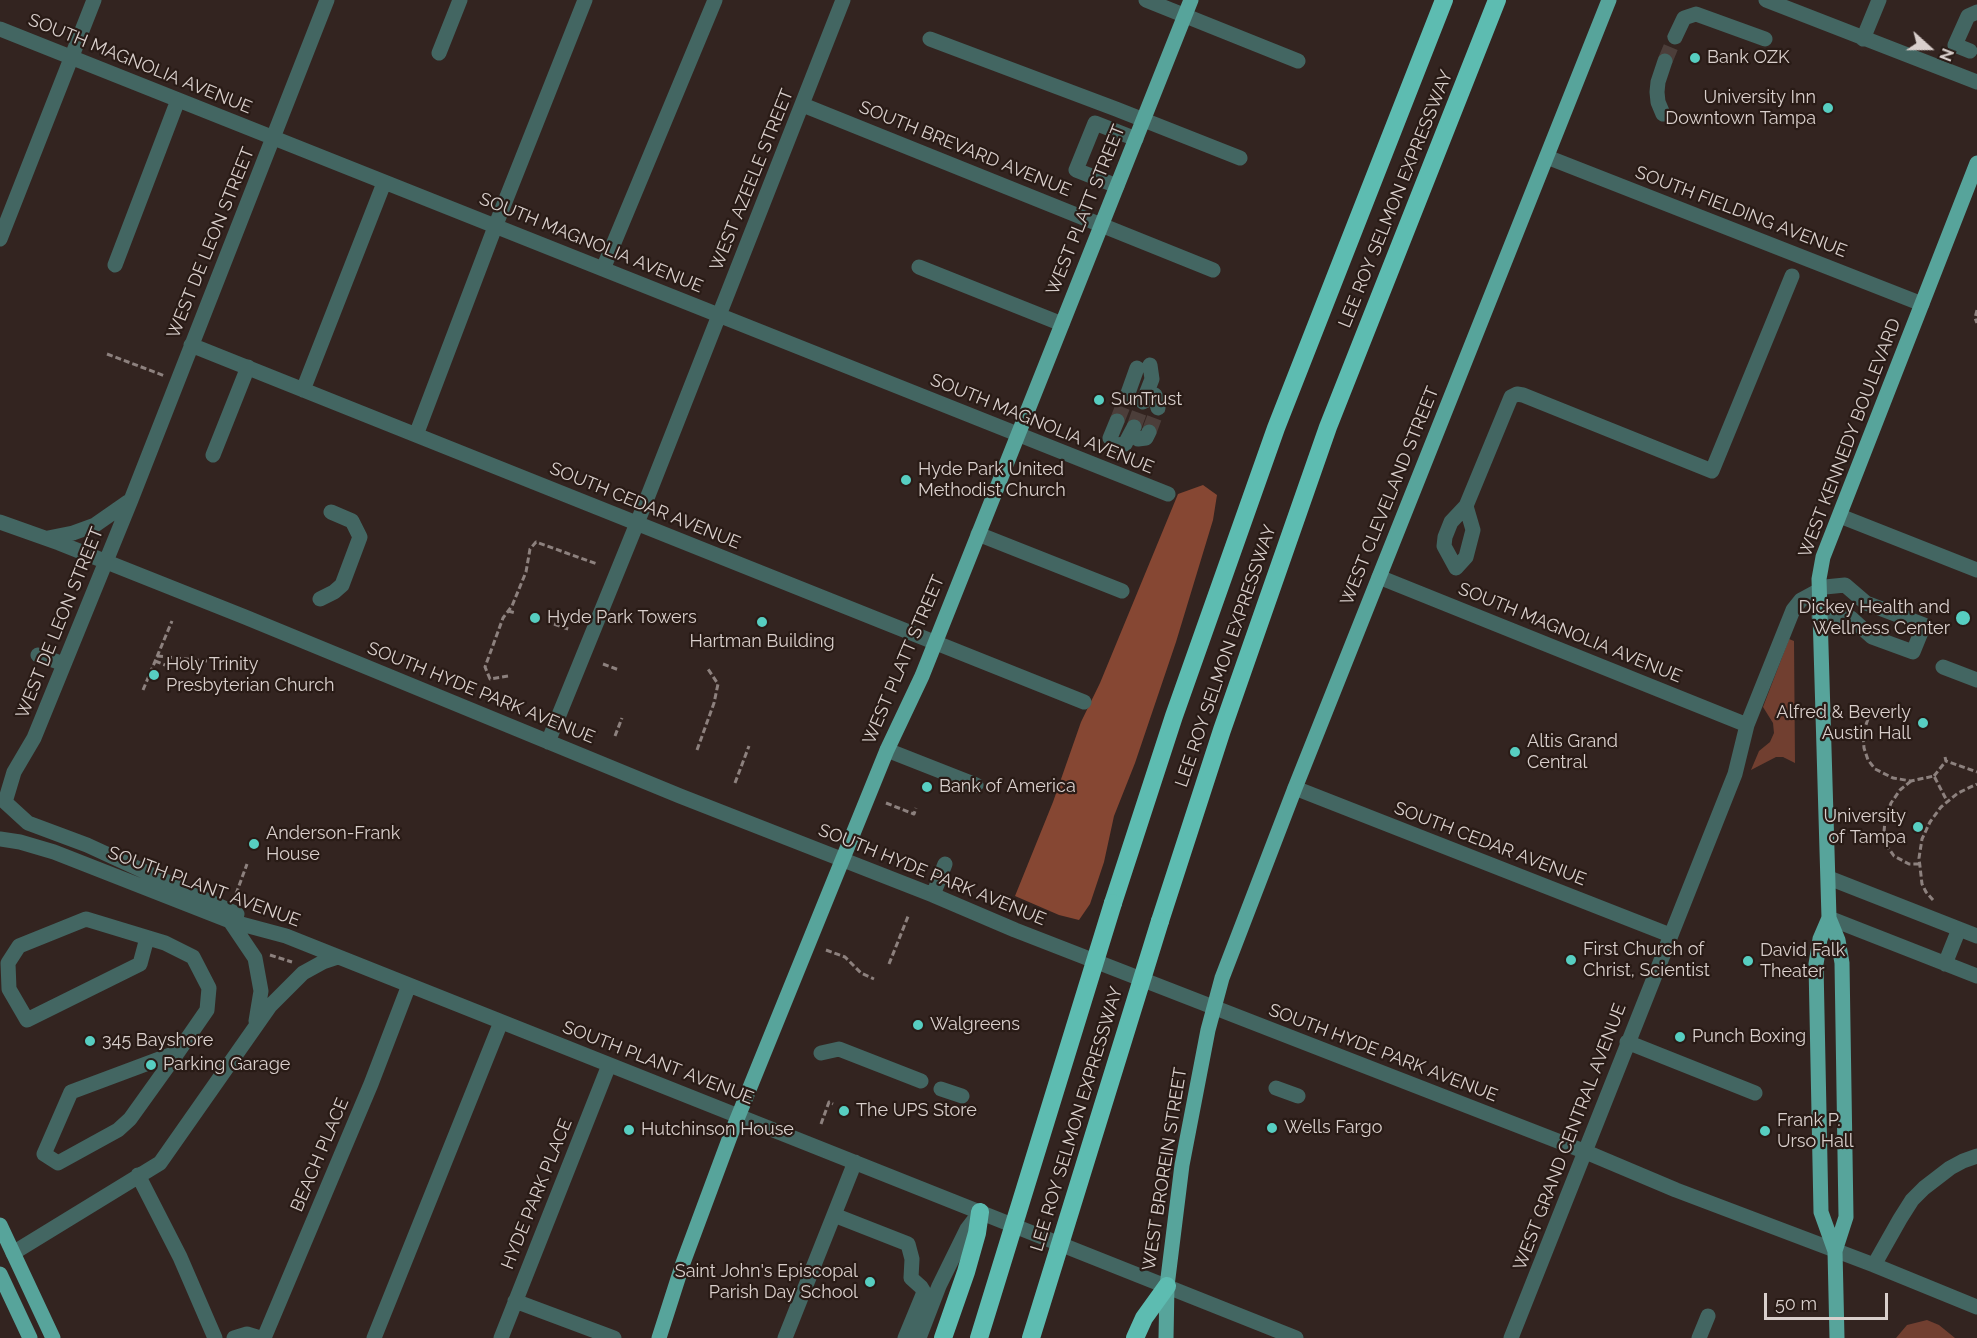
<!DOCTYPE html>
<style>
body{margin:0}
#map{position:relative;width:1977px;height:1338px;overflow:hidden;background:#332420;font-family:Raleway,sans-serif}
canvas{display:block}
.north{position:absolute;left:1899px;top:18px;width:60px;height:60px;-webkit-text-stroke:4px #291b16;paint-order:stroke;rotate:111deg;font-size:16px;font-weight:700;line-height:24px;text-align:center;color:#d9cfcc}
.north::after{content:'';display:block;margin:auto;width:21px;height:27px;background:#d9cfcc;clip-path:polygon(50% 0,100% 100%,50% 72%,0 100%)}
.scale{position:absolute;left:1764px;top:1293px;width:124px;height:27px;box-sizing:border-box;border:3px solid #d9cfcc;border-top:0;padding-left:8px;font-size:18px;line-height:21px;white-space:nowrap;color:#d9cfcc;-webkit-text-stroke:4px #291b16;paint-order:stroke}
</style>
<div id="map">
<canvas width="1977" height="1338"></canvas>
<div class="north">N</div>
<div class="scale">50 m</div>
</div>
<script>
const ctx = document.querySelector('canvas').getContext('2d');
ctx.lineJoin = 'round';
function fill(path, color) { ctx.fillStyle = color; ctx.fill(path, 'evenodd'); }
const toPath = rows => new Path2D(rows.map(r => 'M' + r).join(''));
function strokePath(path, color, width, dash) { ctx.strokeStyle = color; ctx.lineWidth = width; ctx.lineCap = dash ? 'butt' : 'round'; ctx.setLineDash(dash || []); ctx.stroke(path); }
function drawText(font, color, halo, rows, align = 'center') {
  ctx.font = font + ' Raleway,sans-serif'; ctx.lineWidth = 4.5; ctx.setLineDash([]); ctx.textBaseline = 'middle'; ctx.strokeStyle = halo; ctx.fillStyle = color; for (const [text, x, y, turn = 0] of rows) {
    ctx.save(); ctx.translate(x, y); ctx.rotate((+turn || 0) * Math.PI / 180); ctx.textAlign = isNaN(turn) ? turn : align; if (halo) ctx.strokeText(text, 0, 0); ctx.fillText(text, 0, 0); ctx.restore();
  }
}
const green = toPath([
 [1789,639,1794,641,1795,763,1783,757,1776,757,1751,770,1759,751,1770,742,1774,733,1773,723,1763,707],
 [1927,1320,1939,1325,1955,1338,1896,1338,1907,1325]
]);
const forest = toPath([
 [1203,485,1217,495,1213,520,1176,642,1135,763,1114,816,1104,862,1090,904,1079,920,1059,915,1015,896,1053,802,1081,722,1100,683,1178,494]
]);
const minorTunnel = toPath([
 [1665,61,1675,37],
 [1117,421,1127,396],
 [1134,427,1143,402],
 [1149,432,1158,408]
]);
const path = toPath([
 [1977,310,1975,318,1977,323],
 [107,354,165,376],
 [508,611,516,613],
 [554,624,571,630],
 [157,656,207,661],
 [155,661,165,665],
 [603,664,619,670],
 [508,676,490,679,485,667,503,618,512,606,526,572,530,549,536,542,597,564],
 [143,690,172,621],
 [1868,719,1863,733,1864,748,1868,760,1875,769,1893,778,1911,781,1934,776,1947,801],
 [615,736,622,718],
 [697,750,714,703,718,684,708,669],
 [1945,757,1946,761,1977,772],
 [1934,776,1946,761],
 [1911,781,1900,790,1891,803,1885,820,1884,832,1887,846,1894,856,1909,864,1919,864],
 [735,783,749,746],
 [886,803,914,814,916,808],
 [236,894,247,864],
 [1933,900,1926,892,1922,884,1919,858,1922,839,1930,822,1941,807,1958,793,1977,784],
 [826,950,845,957,861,973,874,979],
 [270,955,292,962],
 [889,964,909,914],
 [821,1124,829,1102,833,1104]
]);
const minor = toPath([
 [1146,0,1298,61],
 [1766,0,1977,82],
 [0,29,1168,494],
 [1675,37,1684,18,1696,14,1765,39],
 [930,39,1116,109,1240,158],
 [1863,39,1879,0],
 [1970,51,1955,45,1968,16,1977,12],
 [439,53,460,0],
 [803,105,1213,270],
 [1663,114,1658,102,1657,92,1658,82,1665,61],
 [1547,157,1922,304],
 [1117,186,1076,170,1095,123,1136,139],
 [0,239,94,0],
 [115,265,178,100],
 [919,267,1062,324],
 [603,269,715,0],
 [191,345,1084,702],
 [303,390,384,183],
 [1155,395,1158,408],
 [1127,396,1137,368],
 [1143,402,1152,379,1150,365],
 [416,435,495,227,585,0],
 [1110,438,1117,421],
 [1138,439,1146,438,1149,432],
 [1117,445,1125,444,1134,427],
 [213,455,248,367],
 [1466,506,1473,530,1466,557,1456,568,1444,546,1445,537,1451,522,1466,506,1511,397,1517,394,1523,395,1712,471,1792,276],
 [1840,516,1977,570],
 [0,522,59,543,245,617,680,796,933,895,1015,930,1586,1152,1676,1190,1874,1265,1977,1307],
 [978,534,1122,591],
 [48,538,73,533,95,525,128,502],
 [1379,577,1747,725],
 [320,599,334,592,342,585,360,537,352,521,331,512],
 [38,655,64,664],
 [1943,667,1977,680],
 [548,742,644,506,843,0],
 [887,750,976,785],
 [1295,788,1670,935],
 [0,839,20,842,54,852,230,921,286,936,1296,1338],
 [1829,878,1977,936],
 [933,895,945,864],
 [237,914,87,845,28,823,5,802,14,772,34,738,131,500,327,0],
 [1829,918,1977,976],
 [230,921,255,958,261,991,256,1021],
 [147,938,140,964,27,1020,9,989,8,963,19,946,86,919,165,943,193,957,209,988,207,1010,178,1052,130,1119,118,1130,58,1163,44,1154,71,1092,178,1052],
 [1945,964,1959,929],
 [1627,1042,1755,1093],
 [821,1053,839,1049,921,1081],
 [1276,1088,1298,1096],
 [941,1089,962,1096],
 [138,1175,180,1257,215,1338],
 [834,1215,908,1244,912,1259,911,1278,921,1287,924,1292,905,1338],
 [13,1253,160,1163,270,1006,303,973,323,962,338,957],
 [1874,1265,1900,1219,1912,1200,1924,1188,1950,1168,1963,1161,1977,1156],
 [515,1301,614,1338],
 [234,1338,247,1334,260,1338],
 [264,1338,371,1084,409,985],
 [374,1338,501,1022],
 [501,1338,609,1065],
 [785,1338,855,1162],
 [919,1338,939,1286,967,1229,980,1212],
 [1511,1338,1735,774,1747,725,1793,610,1801,600,1825,587,1845,585,1866,603,1924,625,1913,652,1872,637,1851,618,1819,617],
 [1699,1338,1708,1316]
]);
const major = toPath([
 [1829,918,1820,939,1816,964,1821,1212,1835,1251,1837,1338],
 [0,1225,53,1338],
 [1835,1251,1846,1217,1842,963,1838,940,1829,918,1819,579,1823,557,1977,163],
 [0,1274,30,1338],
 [659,1338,683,1263,731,1134,887,750,922,676,1191,0],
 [1166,1338,1167,1286,1182,1165,1208,1030,1222,978,1295,788,1609,0]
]);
const highway = toPath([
 [1113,903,1174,716,1276,428,1444,0],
 [1160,921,1222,730,1328,427,1497,0],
 [943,1338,966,1272,977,1233,980,1212],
 [1135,1338,1144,1318,1167,1286]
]);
const highwayBridge = toPath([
 [979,1338,1113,903],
 [1031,1338,1160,921]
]);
const markers = [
 [1695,58,6,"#57cec1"],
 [1828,108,6,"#57cec1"],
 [1099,400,6,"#57cec1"],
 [906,480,6,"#57cec1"],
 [535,618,6,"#57cec1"],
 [1963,618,8,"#57cec1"],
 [762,622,6,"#57cec1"],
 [154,675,6,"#57cec1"],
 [1923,723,6,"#57cec1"],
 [1515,752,6,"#57cec1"],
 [927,787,6,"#57cec1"],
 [1918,827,6,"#57cec1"],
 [254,844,6,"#57cec1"],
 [1571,960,6,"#57cec1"],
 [1748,961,6,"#57cec1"],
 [918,1025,6,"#57cec1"],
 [1680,1037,6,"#57cec1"],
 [90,1041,6,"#57cec1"],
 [151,1065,6,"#57cec1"],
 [844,1111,6,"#57cec1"],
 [1272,1128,6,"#57cec1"],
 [629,1130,6,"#57cec1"],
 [1765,1131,6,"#57cec1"],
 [870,1282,6,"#57cec1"]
];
const poiNames = [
 ["Bank OZK",1707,58],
 ["University Inn",1816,98,"right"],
 ["Downtown Tampa",1816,119,"right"],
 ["SunTrust",1111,400],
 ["Hyde Park United",918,470],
 ["Methodist Church",918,491],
 ["Dickey Health and",1950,608,"right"],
 ["Wellness Center",1950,629,"right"],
 ["Hyde Park Towers",547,618],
 ["Hartman Building",762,642,"center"],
 ["Holy Trinity",166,665],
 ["Presbyterian Church",166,686],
 ["Alfred & Beverly",1911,713,"right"],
 ["Austin Hall",1911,734,"right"],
 ["Altis Grand",1527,742],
 ["Central",1527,763],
 ["Bank of America",939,787],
 ["University",1906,817,"right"],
 ["of Tampa",1906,838,"right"],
 ["Anderson-Frank",266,834],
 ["House",266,855],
 ["First Church of",1583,950],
 ["Christ, Scientist",1583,971],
 ["David Falk",1760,951],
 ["Theater",1760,972],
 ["Walgreens",930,1025],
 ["Punch Boxing",1692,1037],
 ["345 Bayshore",102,1041],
 ["Parking Garage",163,1065],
 ["The UPS Store",856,1111],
 ["Frank P.",1777,1121],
 ["Urso Hall",1777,1142],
 ["Wells Fargo",1284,1128],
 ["Hutchinson House",641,1130],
 ["Saint John's Episcopal",858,1272,"right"],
 ["Parish Day School",858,1293,"right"]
];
const streetNames = [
 ["SOUTH MAGNOLIA AVENUE",140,64,22],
 ["SOUTH BREVARD AVENUE",965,149,22],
 ["WEST AZEELE STREET",752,180,-68],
 ["LEE ROY SELMON EXPRESSWAY",1396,199,-68],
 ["WEST PLATT STREET",1086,210,-68],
 ["SOUTH FIELDING AVENUE",1741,212,21],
 ["WEST DE LEON STREET",211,243,-68],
 ["SOUTH MAGNOLIA AVENUE",591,243,22],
 ["SOUTH MAGNOLIA AVENUE",1042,424,22],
 ["WEST KENNEDY BOULEVARD",1850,438,-69],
 ["WEST CLEVELAND STREET",1390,496,-68],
 ["SOUTH CEDAR AVENUE",645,506,22],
 ["WEST DE LEON STREET",60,623,-68],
 ["SOUTH MAGNOLIA AVENUE",1570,633,22],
 ["LEE ROY SELMON EXPRESSWAY",1226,656,-71],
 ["WEST PLATT STREET",904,660,-67],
 ["SOUTH HYDE PARK AVENUE",481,693,22],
 ["SOUTH CEDAR AVENUE",1490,844,21],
 ["SOUTH HYDE PARK AVENUE",932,875,22],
 ["SOUTH PLANT AVENUE",204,887,20],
 ["SOUTH HYDE PARK AVENUE",1383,1053,21],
 ["SOUTH PLANT AVENUE",658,1063,21],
 ["LEE ROY SELMON EXPRESSWAY",1077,1119,-73],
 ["WEST GRAND CENTRAL AVENUE",1570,1137,-69],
 ["BEACH PLACE",320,1155,-67],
 ["WEST BROREIN STREET",1165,1169,-81],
 ["HYDE PARK PLACE",537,1194,-68]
];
fill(green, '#713f30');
fill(forest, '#864733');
strokePath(minorTunnel, '#4c3e3a', 15, [15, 8]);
strokePath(path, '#8d817e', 3, [6, 3]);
strokePath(minor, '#436662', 15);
strokePath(major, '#57a49b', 15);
strokePath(highway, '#5dbcb1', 18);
strokePath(highwayBridge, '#5dbcb1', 18);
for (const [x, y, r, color] of markers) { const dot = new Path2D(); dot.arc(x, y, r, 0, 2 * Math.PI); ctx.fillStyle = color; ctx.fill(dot); strokePath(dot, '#291b16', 2); }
drawText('18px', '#d9cfcc', '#291b16', poiNames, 'left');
drawText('18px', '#d9cfcc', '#291b16', streetNames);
</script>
